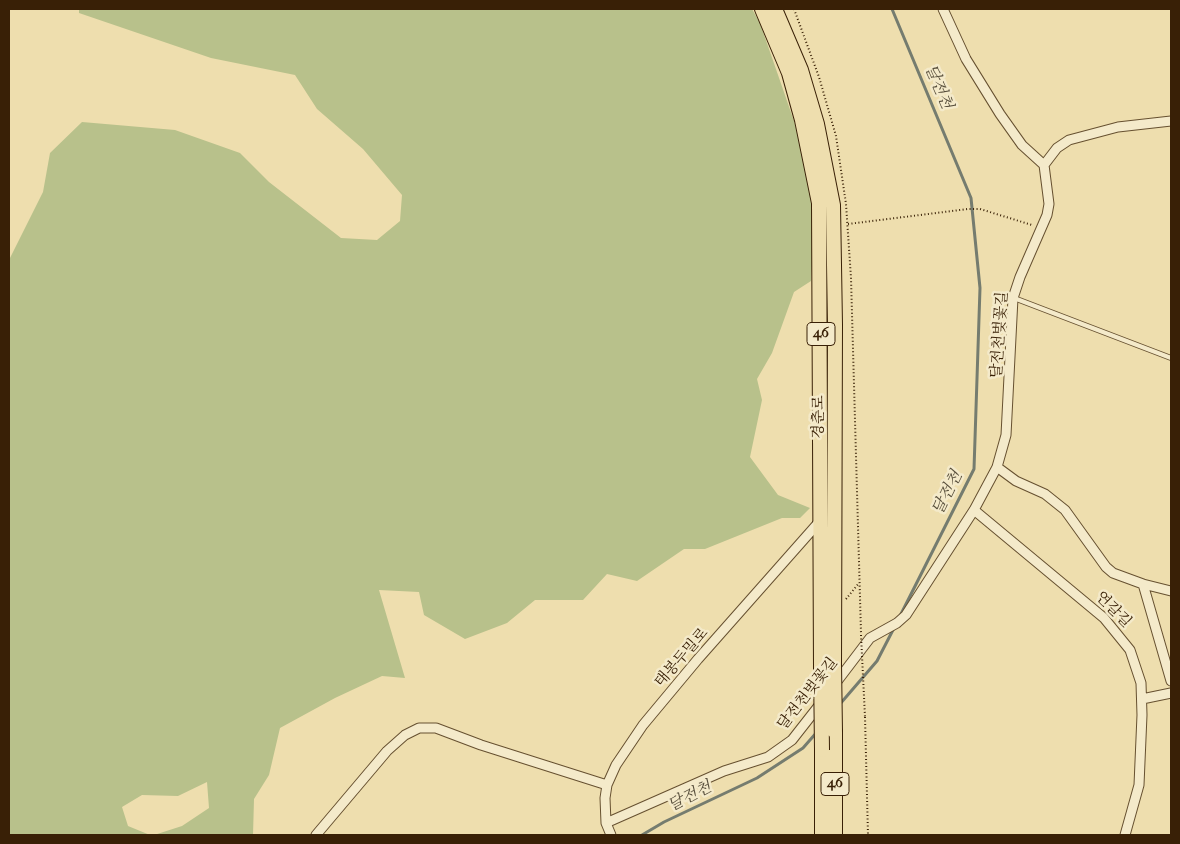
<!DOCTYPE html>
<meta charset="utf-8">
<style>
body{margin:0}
#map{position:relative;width:1180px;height:844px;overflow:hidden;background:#eedeae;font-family:"IM FELL French Canon",serif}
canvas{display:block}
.frame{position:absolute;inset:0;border:10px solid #392006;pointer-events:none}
</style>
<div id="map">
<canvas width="1180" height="844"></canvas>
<div class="frame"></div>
</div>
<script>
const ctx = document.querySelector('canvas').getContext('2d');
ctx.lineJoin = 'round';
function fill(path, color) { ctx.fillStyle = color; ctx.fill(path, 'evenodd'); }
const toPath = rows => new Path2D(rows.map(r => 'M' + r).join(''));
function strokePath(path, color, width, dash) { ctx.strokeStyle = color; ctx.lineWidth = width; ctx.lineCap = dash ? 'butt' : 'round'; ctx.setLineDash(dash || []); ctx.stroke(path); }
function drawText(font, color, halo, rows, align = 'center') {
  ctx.font = font + ' "IM FELL French Canon","Noto Serif KR",serif'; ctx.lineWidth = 5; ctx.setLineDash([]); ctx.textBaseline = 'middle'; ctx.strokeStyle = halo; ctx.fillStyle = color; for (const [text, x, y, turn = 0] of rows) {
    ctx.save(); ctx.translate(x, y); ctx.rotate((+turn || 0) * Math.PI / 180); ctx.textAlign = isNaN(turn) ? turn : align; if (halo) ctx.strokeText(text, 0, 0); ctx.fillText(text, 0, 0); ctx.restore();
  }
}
const green = toPath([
 [79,9,752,9,760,23,795,124,815,217,811,281,794,292,772,353,757,379,762,400,750,457,778,495,810,508,800,518,782,518,705,549,684,549,637,581,607,574,583,600,535,600,507,623,465,639,424,615,419,592,379,590,405,678,382,676,335,698,280,728,269,775,254,799,253,835,154,835,182,826,209,808,207,782,178,796,142,795,122,807,128,826,150,835,9,835,9,260,43,192,50,153,82,122,175,130,240,153,269,182,341,238,377,240,400,221,402,195,363,149,317,109,295,75,211,58,79,13]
]);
const stream = toPath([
 [892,9,971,198,980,288,974,469,900,616],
 [840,704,877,661,894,628],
 [642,835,664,822,757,778,803,748,817,732]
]);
const path = toPath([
 [794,9,819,77,836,136,846,204,851,278,861,633],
 [848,224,968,209,980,209,1032,225],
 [846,599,859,583],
 [865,717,868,835]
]);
const lane = toPath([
 [1014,298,1171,358]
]);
const street = toPath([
 [1044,165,1057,148,1069,140,1118,127,1171,121],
 [997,467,1016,481,1045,494,1065,510,1106,567,1113,573,1143,584,1171,681],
 [974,510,1104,618,1130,650,1141,683,1142,715,1139,785,1125,835],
 [1143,584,1171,591],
 [835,684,870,638,897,623,906,615,974,510,997,467,1006,435,1013,298,1020,277,1047,215,1049,204,1044,165,1022,145,1000,114,966,59,943,9],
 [1142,699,1171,693],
 [606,823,724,771,768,757,792,740,821,703],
 [316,835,387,751,405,735,419,728,436,728,481,745,607,785],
 [611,835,606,823,605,798,607,785,616,765,643,725,698,659,820,521]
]);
const primary = toPath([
 [762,9,789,73,802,120,819,203,821,668],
 [775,9,801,70,817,124,833,205,835,325,834,664],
 [822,835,822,750],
 [835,835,835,732]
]);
const pathBridge = toPath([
 [861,635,865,717]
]);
const primaryBridge = toPath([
 [834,664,835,732],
 [821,668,822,750]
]);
const shields = [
 [821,334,28],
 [835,784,28]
];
const shieldNames = [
 ["46",821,334],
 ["46",835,784]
];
const streetNames = [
 ["달전천벚꽃길",1000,335,-86],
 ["경춘로",819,417,-90],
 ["연갈길",1113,610,45],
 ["태봉두밀로",682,658,-49],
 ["달전천벚꽃길",808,694,-52]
];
const waterNames = [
 ["달전천",938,87,67],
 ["달전천",948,493,-63],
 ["달전천",690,797,-27]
];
fill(green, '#b8c18b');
strokePath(stream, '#757c6f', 3);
strokePath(lane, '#665030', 6);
strokePath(street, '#665030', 11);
strokePath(primary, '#392006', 16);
strokePath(path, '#392006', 2, [1, 2.5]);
strokePath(lane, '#f4eaca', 4.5);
strokePath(street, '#f4eaca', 9);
strokePath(primary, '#eedeae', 14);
strokePath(primaryBridge, '#392006', 16, []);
strokePath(pathBridge, '#392006', 2, [1, 2.5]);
strokePath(primaryBridge, '#eedeae', 14);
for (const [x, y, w] of shields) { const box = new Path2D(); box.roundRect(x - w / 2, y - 11.5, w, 23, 4); ctx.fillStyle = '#f4eaca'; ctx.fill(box); strokePath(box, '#392006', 1); }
drawText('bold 14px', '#392006', null, shieldNames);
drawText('15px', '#392006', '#f4eaca', streetNames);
drawText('italic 16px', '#574e3b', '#f4eaca', waterNames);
</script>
